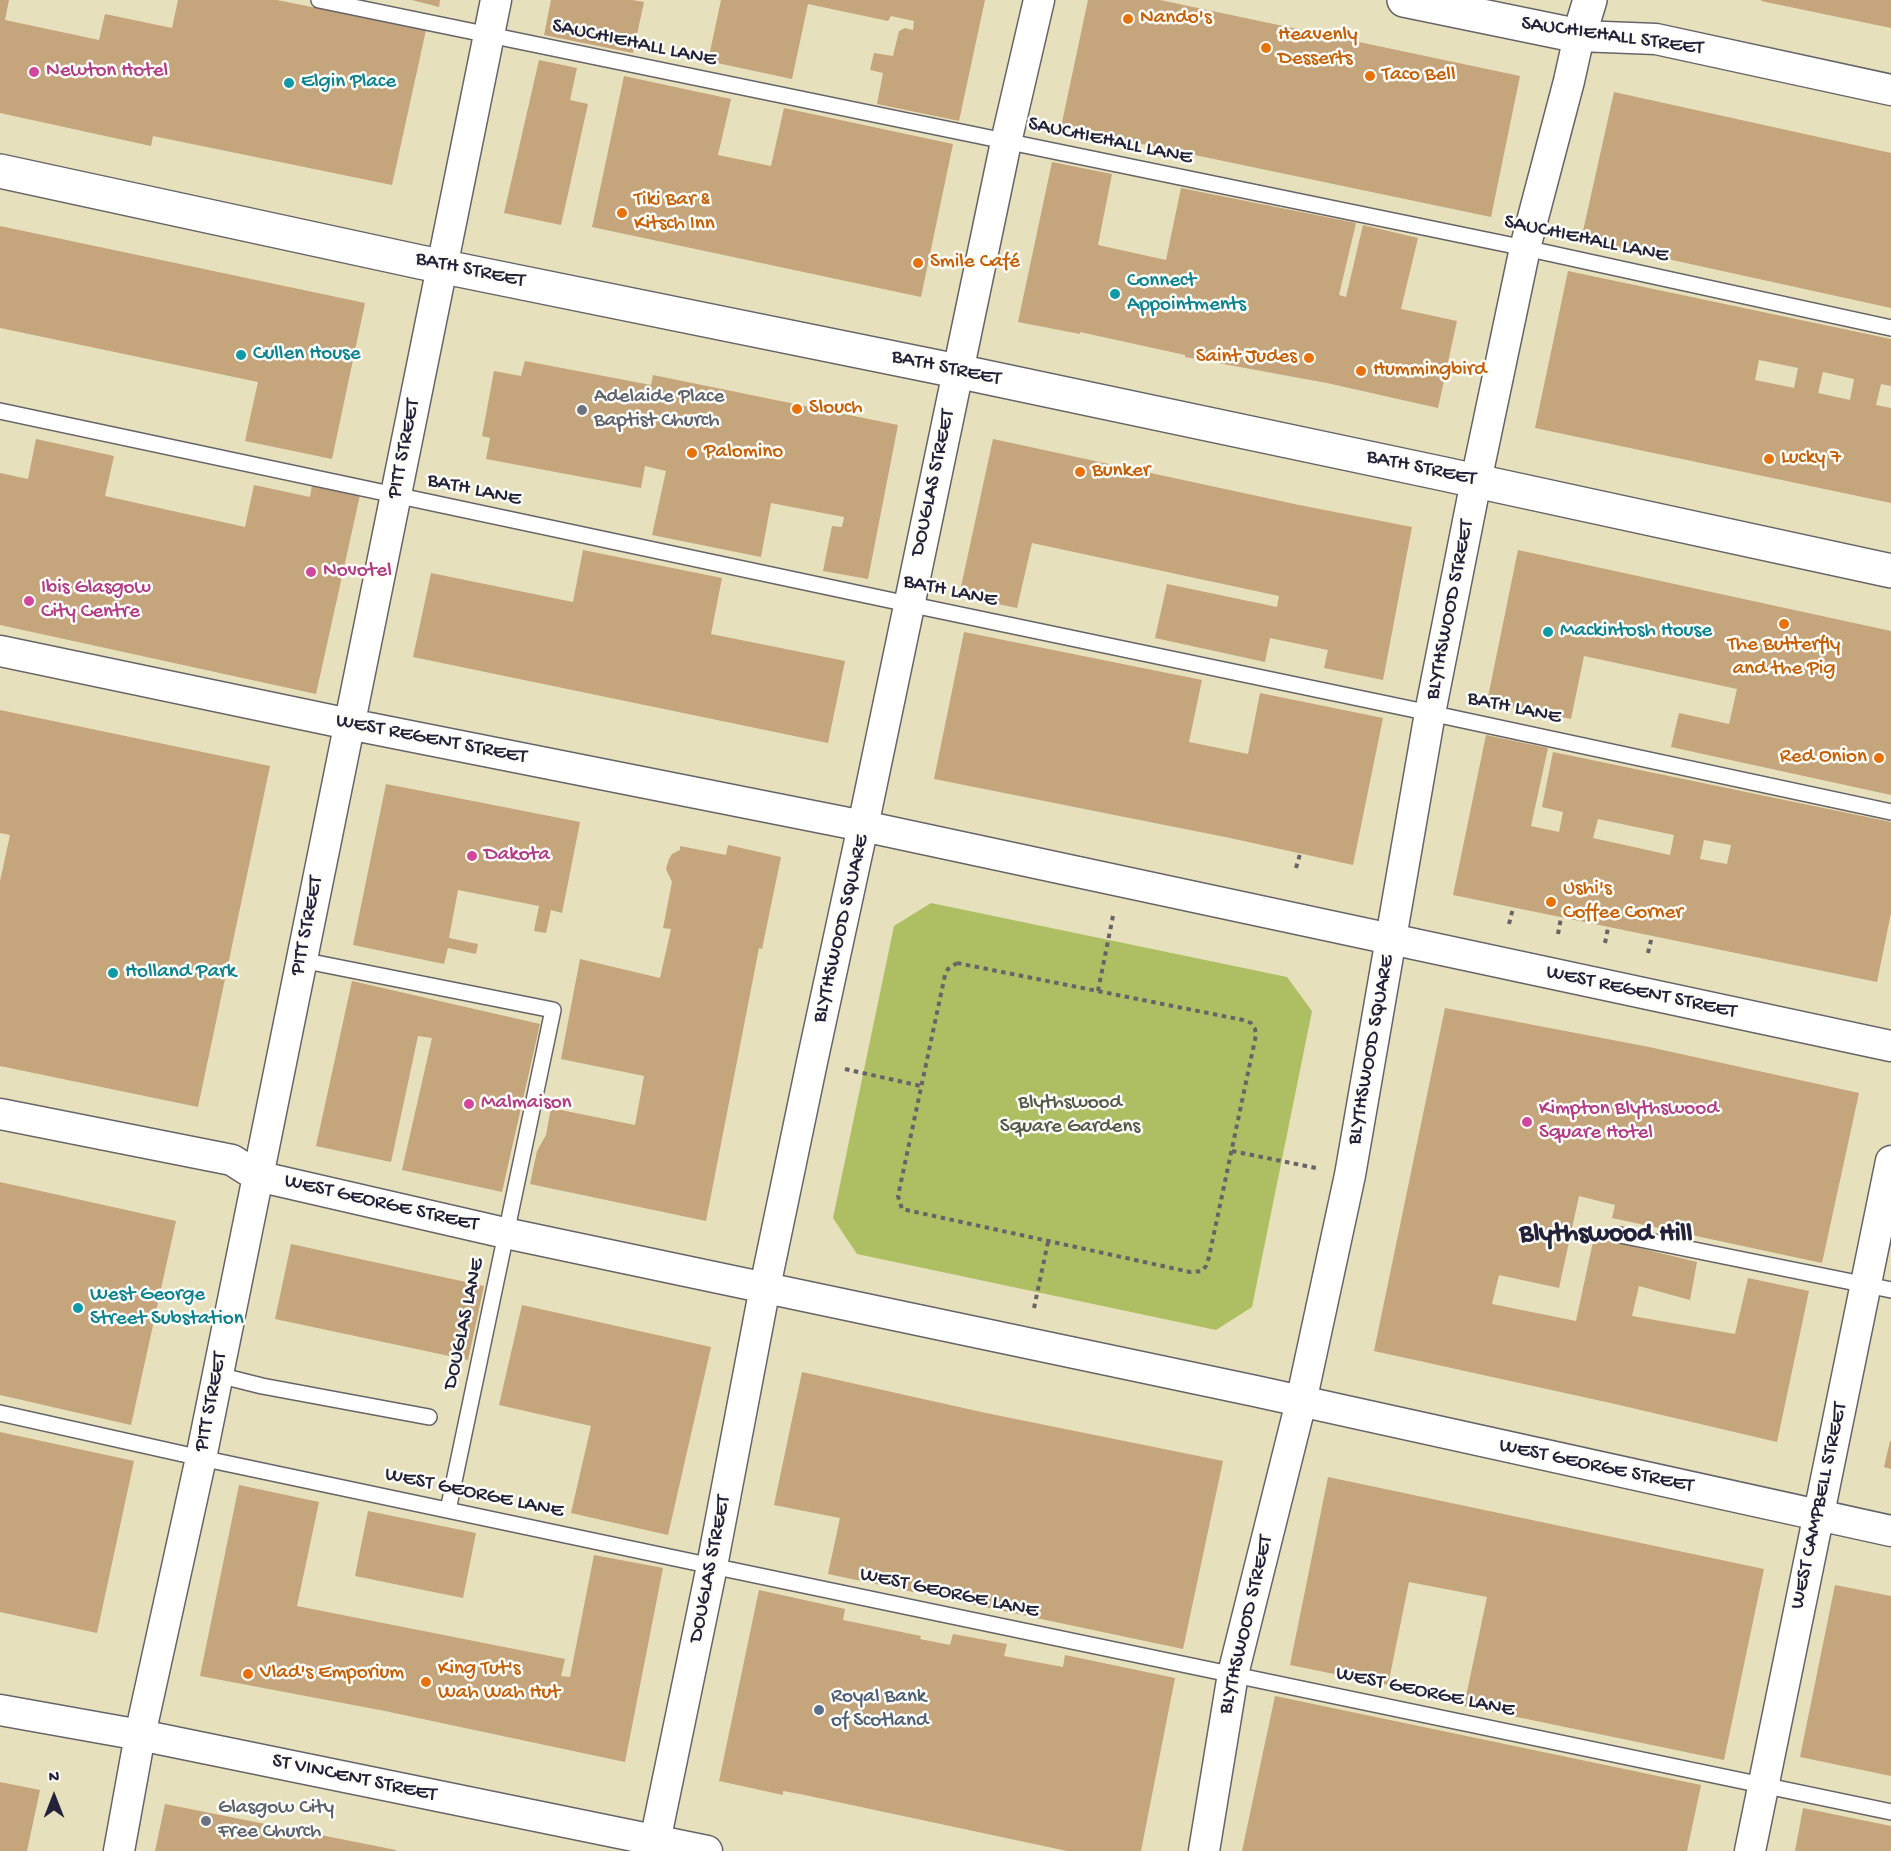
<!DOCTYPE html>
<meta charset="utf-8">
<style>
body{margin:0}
#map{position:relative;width:1891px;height:1851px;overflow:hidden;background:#e7e0bc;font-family:"Gochi Hand",sans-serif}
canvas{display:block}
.north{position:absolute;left:24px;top:1767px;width:60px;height:60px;-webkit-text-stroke:4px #fdfcf7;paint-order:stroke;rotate:0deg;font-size:16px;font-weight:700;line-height:24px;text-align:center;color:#22223b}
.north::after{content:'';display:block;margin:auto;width:21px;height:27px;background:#22223b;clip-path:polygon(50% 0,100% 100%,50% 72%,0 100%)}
</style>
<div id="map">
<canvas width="1891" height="1851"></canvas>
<div class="north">N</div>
</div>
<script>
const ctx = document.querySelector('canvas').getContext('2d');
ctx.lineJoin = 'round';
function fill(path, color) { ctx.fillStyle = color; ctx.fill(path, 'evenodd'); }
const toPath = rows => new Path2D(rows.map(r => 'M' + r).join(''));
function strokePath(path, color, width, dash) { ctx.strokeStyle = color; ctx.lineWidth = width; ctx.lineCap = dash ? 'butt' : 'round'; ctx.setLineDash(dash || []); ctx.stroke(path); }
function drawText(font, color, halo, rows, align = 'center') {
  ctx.font = font + ' "Gochi Hand",sans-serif'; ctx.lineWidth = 5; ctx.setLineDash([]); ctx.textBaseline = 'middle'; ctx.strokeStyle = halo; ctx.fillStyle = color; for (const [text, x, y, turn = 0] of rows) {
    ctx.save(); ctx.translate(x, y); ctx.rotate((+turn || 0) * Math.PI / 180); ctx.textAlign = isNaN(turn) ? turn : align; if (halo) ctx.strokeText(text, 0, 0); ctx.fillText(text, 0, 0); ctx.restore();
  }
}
const green = toPath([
 [931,903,1287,977,1312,1011,1252,1307,1216,1330,857,1254,833,1218,894,926]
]);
const building = toPath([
 [0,0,9,0,5,20,99,40,105,14,172,28,178,0,277,0,426,30,392,185,153,136,151,146,0,113],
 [412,0,440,0,439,7],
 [551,0,632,0,644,2,633,53,544,35],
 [721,0,985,0,959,121,877,104,883,73,870,70,874,53,893,56,899,31,905,28,913,30,914,21,891,16,888,21,808,4,792,79,708,61],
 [1088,0,1160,0,1520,76,1491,217,1061,127],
 [1762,0,1891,0,1891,28,1761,1],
 [539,60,577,68,570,100,588,104,561,225,504,213],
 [624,76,731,99,718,155,771,166,784,108,953,144,921,297,592,227],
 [1614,92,1891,153,1891,308,1581,240],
 [1052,162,1112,174,1098,245,1166,260,1181,188,1356,223,1339,295,1346,297,1363,225,1418,238,1401,309,1457,321,1438,408,1327,383,1185,357,1185,355,1080,332,1080,334,1018,322],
 [0,226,365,303,332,459,245,441,258,382,0,328],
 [1568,271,1891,339,1891,386,1881,384,1876,405,1891,408,1891,503,1535,428],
 [1759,360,1798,368,1794,388,1755,380],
 [1823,372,1854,379,1850,400,1818,393],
 [525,361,651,385,653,375,898,425,868,579,823,571,832,526,842,527,844,517,771,503,761,557,652,535,666,471,645,466,641,488,486,459,490,438,482,436,494,371,521,376],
 [36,439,114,456,105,496,245,527,254,485,310,497,312,485,360,495,316,694,0,625,0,473,28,479],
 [993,439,1299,505,1412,527,1383,680,1324,668,1328,650,1270,638,1265,662,1155,638,1167,584,1277,607,1279,596,1032,543,1017,608,959,596],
 [583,550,722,578,711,634,845,661,828,743,413,657,431,573,573,602],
 [1518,550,1891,631,1891,795,1671,747,1679,713,1729,724,1737,689,1584,656,1571,719,1487,702],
 [964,632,1202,680,1189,742,1248,754,1260,693,1383,718,1353,865,1230,838,934,779],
 [0,710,270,766,198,1107,0,1066,0,881,10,835,0,833],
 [1486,735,1548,748,1531,826,1559,832,1563,812,1542,807,1553,752,1891,822,1891,913,1877,982,1453,895],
 [1598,819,1674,835,1670,855,1593,838],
 [1704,840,1731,845,1727,864,1700,859],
 [386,784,580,822,562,913,551,910,546,933,534,931,539,906,458,890,449,938,478,944,476,954,448,948,444,964,353,945],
 [728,845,781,857,762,949,759,948,706,1221,530,1184,537,1151,546,1135,551,1108,635,1125,644,1076,561,1059,580,959,660,978,671,929,663,928,672,882,666,869,669,859,672,854,680,850,680,846,726,855],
 [352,981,540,1024,502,1192,402,1170,432,1038,418,1036,391,1162,316,1146],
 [1445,1008,1649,1047,1859,1093,1822,1263,1612,1218,1615,1205,1579,1196,1559,1288,1499,1275,1492,1304,1576,1321,1594,1237,1697,1262,1690,1300,1639,1286,1632,1316,1735,1334,1748,1278,1809,1291,1777,1442,1615,1404,1374,1351],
 [0,1182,176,1221,131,1425,0,1395],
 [291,1244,484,1286,468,1360,275,1319],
 [522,1305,711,1347,668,1535,571,1513,591,1426,499,1405],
 [802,1372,986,1413,1223,1461,1183,1649,828,1574,840,1518,774,1505],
 [0,1432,134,1461,97,1633,0,1612],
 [1890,1441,1891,1441,1891,1469,1884,1467],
 [1328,1477,1764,1569,1724,1760,1464,1706,1487,1597,1409,1582,1388,1685,1290,1665],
 [239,1485,319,1502,297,1606,565,1659,561,1676,570,1677,594,1555,663,1568,625,1762,385,1711,200,1676],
 [368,1511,476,1533,463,1598,355,1576],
 [1835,1585,1891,1596,1891,1776,1800,1757],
 [759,1590,845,1609,843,1620,921,1636,920,1639,950,1645,953,1634,1007,1644,1004,1656,1063,1667,1065,1655,1175,1678,1141,1851,1067,1851,800,1794,783,1791,783,1795,719,1781],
 [1275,1696,1701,1785,1687,1851,1242,1851],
 [0,1782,40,1790,27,1851,0,1851],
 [165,1804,396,1850,396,1851,155,1851],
 [1803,1808,1891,1826,1891,1851,1795,1851]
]);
const path = toPath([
 [1296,868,1300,854],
 [1509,924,1513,908],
 [1558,934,1561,918],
 [1605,943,1608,928],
 [1648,953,1652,936],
 [957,963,1243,1020,1251,1023,1255,1029,1256,1035,1209,1257,1206,1266,1202,1271,1190,1272,902,1209,898,1196,945,975,948,969,957,963],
 [1098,991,1113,916],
 [845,1069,921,1086],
 [1232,1151,1316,1168],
 [1034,1308,1048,1242]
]);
const lane = toPath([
 [319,0,1525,248,1891,328],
 [0,411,908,604,1430,713,1891,812],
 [301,960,553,1010,448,1510],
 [1620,1235,1891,1290],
 [218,1375,262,1386,429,1417],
 [0,1413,201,1458,712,1566,1891,1812]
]);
const street = toPath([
 [0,651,349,724,863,826,1891,1046],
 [0,1114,232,1160,257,1176,505,1233,1255,1391,1891,1531],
 [0,1710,140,1735,707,1851],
 [119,1851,140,1735,201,1458,496,0],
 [653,1851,712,1566,765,1287,812,1062,863,826,1006,142,1039,0],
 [1204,1851,1233,1674,1301,1402,1350,1175,1430,713,1476,481,1525,248,1569,81,1579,36,1656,39,1891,90],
 [1750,1851,1891,1161]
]);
const secondary = toPath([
 [1404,0,1579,36,1590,0],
 [0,171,420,262,957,371,1444,474,1891,571]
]);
const markers = [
 [1128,19,6,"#e8710a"],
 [1266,48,6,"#e8710a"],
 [34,72,6,"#d1479c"],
 [1370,76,6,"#e8710a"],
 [289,83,6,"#0f9aa8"],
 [622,213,6,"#e8710a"],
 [918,263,6,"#e8710a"],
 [1115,294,6,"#0f9aa8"],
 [241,355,6,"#0f9aa8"],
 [1309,358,6,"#e8710a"],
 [1361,371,6,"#e8710a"],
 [797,409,6,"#e8710a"],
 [582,410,6,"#6b7280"],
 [692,453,6,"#e8710a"],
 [1769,459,6,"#e8710a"],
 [1080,472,6,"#e8710a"],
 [311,572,6,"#d1479c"],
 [29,601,6,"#d1479c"],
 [1784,624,6,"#e8710a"],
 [1548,632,6,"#0f9aa8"],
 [1879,758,6,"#e8710a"],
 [472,856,6,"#d1479c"],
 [1551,902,6,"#e8710a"],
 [113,973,6,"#0f9aa8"],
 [469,1104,6,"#d1479c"],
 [1527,1122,6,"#d1479c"],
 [78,1308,6,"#0f9aa8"],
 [248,1674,6,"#e8710a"],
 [426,1682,6,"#e8710a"],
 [819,1710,6,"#5c6f8a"],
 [206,1821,6,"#6b7280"]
];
const foodNames = [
 ["Nando's",1140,19],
 ["Heavenly",1278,36],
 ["Desserts",1278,60],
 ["Taco Bell",1382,76],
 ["Tiki Bar &",634,201],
 ["Kitsch Inn",634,225],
 ["Smile Café",930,263],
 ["Saint Judes",1297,358,"right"],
 ["Hummingbird",1373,371],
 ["Slouch",809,409],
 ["Palomino",704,453],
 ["Lucky 7",1781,459],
 ["Bunker",1092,472],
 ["The Butterfly",1784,646,"center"],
 ["and the Pig",1784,670,"center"],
 ["Red Onion",1867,758,"right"],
 ["Ushi's",1563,890],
 ["Coffee Corner",1563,914],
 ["King Tut's",438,1670],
 ["Wah Wah Hut",438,1694],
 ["Vlad's Emporium",260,1674]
];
const streetNames = [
 ["SAUCHIEHALL STREET",1612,37,8],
 ["SAUCHIEHALL LANE",634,44,12],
 ["SAUCHIEHALL LANE",1110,142,12],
 ["SAUCHIEHALL LANE",1586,240,12],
 ["BATH STREET",470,271,12],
 ["BATH STREET",946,369,12],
 ["PITT STREET",405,449,-79],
 ["BATH STREET",1421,469,12],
 ["DOUGLAS STREET",934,483,-78],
 ["BATH LANE",474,491,12],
 ["BATH LANE",950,592,12],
 ["BLYTHSWOOD STREET",1451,610,-79],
 ["BATH LANE",1514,709,12],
 ["WEST REGENT STREET",431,740,11],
 ["PITT STREET",308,926,-79],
 ["BLYTHSWOOD SQUARE",842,929,-77],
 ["WEST REGENT STREET",1641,993,12],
 ["BLYTHSWOOD SQUARE",1372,1050,-80],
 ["WEST GEORGE STREET",381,1204,13],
 ["DOUGLAS LANE",465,1324,-78],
 ["PITT STREET",212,1402,-79],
 ["WEST GEORGE STREET",1596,1467,12],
 ["WEST GEORGE LANE",474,1494,12],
 ["WEST CAMPBELL STREET",1820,1506,-78],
 ["DOUGLAS STREET",711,1569,-79],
 ["WEST GEORGE LANE",949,1594,12],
 ["BLYTHSWOOD STREET",1247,1625,-77],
 ["WEST GEORGE LANE",1425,1693,12],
 ["ST VINCENT STREET",354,1779,12]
];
const hotelNames = [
 ["Newton Hotel",46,72],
 ["Novotel",323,572],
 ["Ibis Glasgow",41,589],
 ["City Centre",41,613],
 ["Dakota",484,856],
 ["Malmaison",481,1104],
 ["Kimpton Blythswood",1539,1110],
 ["Square Hotel",1539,1134]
];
const cultureNames = [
 ["Elgin Place",301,83],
 ["Connect",1127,282],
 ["Appointments",1127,306],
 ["Cullen House",253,355],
 ["Mackintosh House",1560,632],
 ["Holland Park",125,973],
 ["West George",90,1296],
 ["Street Substation",90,1320]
];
const worshipNames = [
 ["Adelaide Place",594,398],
 ["Baptist Church",594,422],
 ["Glasgow City",218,1809],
 ["Free Church",218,1833]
];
const parkNames = [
 ["Blythswood",1070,1104],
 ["Square Gardens",1070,1128]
];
const serviceNames = [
 ["Royal Bank",831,1698],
 ["of Scotland",831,1722]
];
const districtNames = [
 ["Blythswood Hill",1606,1236]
];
fill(green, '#aebf63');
fill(building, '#c4a57c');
strokePath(lane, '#676468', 18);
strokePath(street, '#676468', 33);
strokePath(secondary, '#676468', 36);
strokePath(path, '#676468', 4, [4.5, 4.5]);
strokePath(lane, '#fff', 15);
strokePath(street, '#fff', 30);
strokePath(secondary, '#fff', 33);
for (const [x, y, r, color] of markers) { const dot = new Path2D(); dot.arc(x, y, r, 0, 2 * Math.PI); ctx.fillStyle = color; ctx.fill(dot); strokePath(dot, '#fdfcf7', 2); }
drawText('21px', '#c56008', '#fdfcf7', foodNames, 'left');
drawText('21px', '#22223b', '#fdfcf7', streetNames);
drawText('21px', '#b23c85', '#fdfcf7', hotelNames, 'left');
drawText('21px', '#0d838f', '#fdfcf7', cultureNames, 'left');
drawText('21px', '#5b616d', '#fdfcf7', worshipNames, 'left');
drawText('21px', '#535949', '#fdfcf7', parkNames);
drawText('21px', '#4e5e75', '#fdfcf7', serviceNames, 'left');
drawText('bold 27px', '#22223b', '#fdfcf7', districtNames);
</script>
